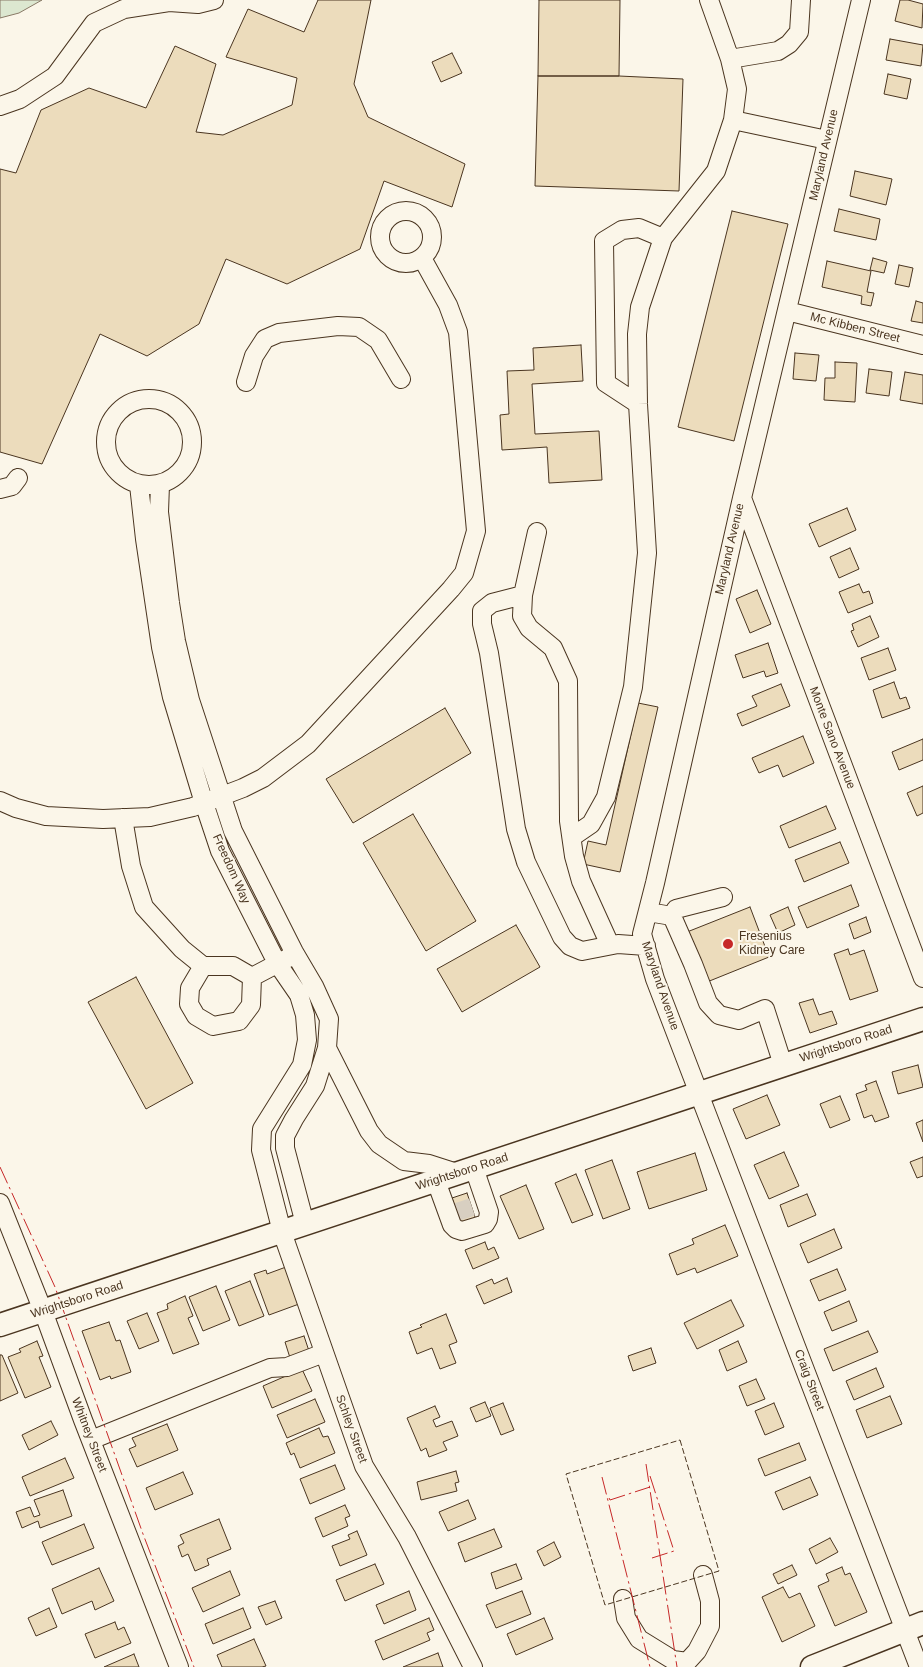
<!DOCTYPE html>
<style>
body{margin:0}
canvas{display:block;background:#fbf6e9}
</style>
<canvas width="923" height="1667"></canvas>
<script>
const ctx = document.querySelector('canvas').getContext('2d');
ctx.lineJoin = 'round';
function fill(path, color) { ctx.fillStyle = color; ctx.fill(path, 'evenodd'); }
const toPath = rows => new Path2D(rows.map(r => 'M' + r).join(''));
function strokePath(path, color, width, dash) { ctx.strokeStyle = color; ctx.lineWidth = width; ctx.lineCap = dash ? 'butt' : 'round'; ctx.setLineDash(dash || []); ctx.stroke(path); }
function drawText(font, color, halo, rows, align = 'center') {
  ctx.font = font + ' Helvetica,sans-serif'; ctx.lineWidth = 4; ctx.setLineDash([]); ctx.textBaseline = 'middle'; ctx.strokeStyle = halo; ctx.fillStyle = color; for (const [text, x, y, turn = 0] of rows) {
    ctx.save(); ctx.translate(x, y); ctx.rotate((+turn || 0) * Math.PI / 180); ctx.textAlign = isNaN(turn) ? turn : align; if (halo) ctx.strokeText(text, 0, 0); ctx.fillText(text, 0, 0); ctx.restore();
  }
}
const green = toPath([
 [0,0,42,0,19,13,0,18,0,0]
]);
const building = toPath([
 [318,0,371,0,354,84,368,117,465,164,452,207,384,181,360,249,287,284,226,259,199,324,147,356,100,334,42,464,0,452,0,169,16,173,41,110,89,88,146,108,175,46,216,64,196,132,223,135,292,105,297,78,226,57,248,9,304,32,318,0],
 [539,0,620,0,619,76,538,76,539,0],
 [900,0,908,0,923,4,922,28,895,21,900,0],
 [890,39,923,45,921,66,886,60,890,39],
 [452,53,462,73,441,82,432,62,452,53],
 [888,74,911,79,907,99,884,94,888,74],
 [538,76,619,76,683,79,679,191,535,186,538,76],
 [855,171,892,179,886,205,850,196,855,171],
 [839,209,880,219,876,240,834,231,839,209],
 [732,211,788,224,734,441,678,427,732,211],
 [873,258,887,262,884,273,870,270,873,258],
 [827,261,871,271,867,292,874,293,871,306,861,304,862,296,822,287,827,261],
 [899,265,913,268,909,287,895,284,899,265],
 [916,301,923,303,923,323,911,321,916,301],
 [581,345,583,381,532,384,535,434,599,431,602,480,549,483,547,447,502,450,500,415,509,414,507,371,534,370,533,348,581,345],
 [795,353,819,355,816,381,793,379,795,353],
 [835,362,857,363,855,402,824,400,825,378,835,378,835,362],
 [869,369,892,372,889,396,866,393,869,369],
 [905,372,923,375,923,404,900,400,905,372],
 [847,508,856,530,819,547,809,524,847,508],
 [850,548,859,569,839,578,830,557,850,548],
 [859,584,863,593,869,591,873,603,848,613,839,592,859,584],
 [757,590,771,624,750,633,736,599,757,590],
 [870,616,879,637,858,647,851,631,854,630,852,624,870,616],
 [768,643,778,673,766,677,764,671,743,678,735,655,768,643],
 [888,648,896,670,869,680,861,658,888,648],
 [894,682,900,699,906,697,910,708,882,718,873,690,894,682],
 [781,684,790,706,742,726,737,714,757,706,752,696,781,684],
 [638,703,658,707,620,872,583,864,588,841,606,845,638,703],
 [445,708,471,753,353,823,326,779,445,708],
 [803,736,814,763,783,777,778,765,759,773,752,758,803,736],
 [923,739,923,760,899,770,892,752,923,739],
 [923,786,923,813,917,816,907,793,923,786],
 [826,806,836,829,789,848,780,826,826,806],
 [413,814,476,921,426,951,363,843,413,814],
 [840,842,849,863,804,882,795,860,840,842],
 [851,885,859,906,807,928,798,907,851,885],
 [750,907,769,957,707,982,687,932,750,907],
 [788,907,795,925,778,933,770,915,788,907],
 [866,917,871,932,854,939,849,924,866,917],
 [516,925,540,967,462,1012,437,969,516,925],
 [848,949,850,955,864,950,878,991,850,1000,834,954,848,949],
 [136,977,193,1083,146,1109,88,1002,136,977],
 [813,999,819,1015,832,1011,837,1024,810,1033,799,1003,813,999],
 [918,1065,923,1087,898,1094,892,1072,918,1065],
 [876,1081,889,1117,875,1122,872,1115,864,1118,856,1094,867,1090,865,1085,876,1081],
 [767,1095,780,1125,746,1139,733,1109,767,1095],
 [840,1096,850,1120,830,1128,820,1104,840,1096],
 [923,1120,923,1142,916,1123,923,1120],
 [784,1152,799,1186,769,1199,754,1165,784,1152],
 [695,1153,707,1190,649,1209,637,1172,695,1153],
 [923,1157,923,1176,917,1178,910,1162,923,1157],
 [612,1160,630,1209,603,1219,585,1170,612,1160],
 [576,1174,593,1215,572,1223,555,1183,576,1174],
 [526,1185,544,1229,519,1239,500,1196,526,1185],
 [467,1193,477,1223,462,1228,452,1198,467,1193],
 [807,1194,816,1215,788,1227,780,1205,807,1194],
 [725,1225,738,1256,697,1273,695,1268,677,1275,669,1254,694,1244,692,1239,725,1225],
 [834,1229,842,1248,808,1263,800,1244,834,1229],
 [485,1242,488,1250,494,1247,499,1258,473,1269,465,1250,485,1242],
 [286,1267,299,1304,269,1315,254,1274,266,1270,267,1274,286,1267],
 [837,1269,846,1290,819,1301,810,1280,837,1269],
 [507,1278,512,1292,484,1304,476,1286,492,1279,494,1284,507,1278],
 [250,1281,264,1316,239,1326,225,1291,250,1281],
 [216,1286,230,1320,203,1331,189,1297,216,1286],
 [185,1296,193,1316,188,1318,199,1344,173,1354,157,1313,168,1309,167,1304,185,1296],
 [731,1300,744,1326,697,1349,684,1323,731,1300],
 [849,1301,857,1321,832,1331,824,1312,849,1301],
 [147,1313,159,1341,139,1349,127,1321,147,1313],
 [446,1314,457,1342,449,1345,456,1363,440,1369,432,1348,417,1354,409,1332,422,1327,420,1325,446,1314],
 [109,1322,116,1341,120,1340,131,1372,111,1379,110,1376,100,1380,82,1331,109,1322],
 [868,1331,878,1352,833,1371,824,1349,868,1331],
 [304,1336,310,1354,291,1361,285,1342,304,1336],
 [37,1341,43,1356,39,1357,51,1387,25,1398,8,1357,21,1352,19,1349,37,1341],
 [738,1341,747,1362,727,1371,719,1350,738,1341],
 [651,1348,656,1363,633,1371,628,1356,651,1348],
 [0,1355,2,1355,18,1393,0,1401,0,1355],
 [876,1368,884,1387,854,1400,846,1381,876,1368],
 [302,1369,312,1391,272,1408,263,1386,302,1369],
 [756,1379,765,1399,747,1406,739,1386,756,1379],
 [890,1396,902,1424,867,1438,856,1410,890,1396],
 [315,1399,325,1422,287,1438,277,1415,315,1399],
 [485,1402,491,1416,476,1422,470,1408,485,1402],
 [503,1403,514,1430,501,1435,490,1408,503,1403],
 [774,1403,784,1427,765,1435,755,1411,774,1403],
 [435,1406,440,1417,433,1420,436,1427,452,1421,458,1436,443,1442,447,1450,429,1457,426,1448,421,1451,407,1418,435,1406],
 [51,1421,58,1435,29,1450,22,1435,51,1421],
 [167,1424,178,1450,137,1467,129,1449,136,1446,132,1438,167,1424],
 [319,1428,323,1437,328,1436,335,1453,300,1468,294,1453,291,1455,286,1443,319,1428],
 [799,1443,806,1460,765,1476,758,1459,799,1443],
 [65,1458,74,1478,30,1496,22,1477,65,1458],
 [335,1465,345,1489,310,1504,300,1479,335,1465],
 [456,1471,459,1482,455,1483,457,1491,421,1500,417,1482,456,1471],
 [183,1472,193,1494,155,1510,146,1488,183,1472],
 [810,1477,818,1495,783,1510,775,1492,810,1477],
 [63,1490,72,1516,40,1528,38,1521,22,1528,16,1512,30,1507,34,1517,40,1515,34,1500,63,1490],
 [468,1500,476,1519,448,1531,439,1512,468,1500],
 [345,1505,350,1516,345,1518,348,1526,323,1537,315,1518,345,1505],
 [219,1519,231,1549,207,1559,209,1565,195,1571,188,1554,182,1557,178,1546,184,1543,180,1535,219,1519],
 [84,1524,94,1548,52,1565,42,1542,84,1524],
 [494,1529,502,1547,465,1562,458,1543,494,1529],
 [357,1531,367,1555,340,1566,332,1546,350,1539,348,1535,357,1531],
 [830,1538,838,1552,816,1564,809,1549,830,1538],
 [554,1542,561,1557,544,1566,537,1551,554,1542],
 [375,1564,384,1584,345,1601,336,1580,375,1564],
 [516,1564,522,1579,496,1589,491,1573,516,1564],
 [792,1565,797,1575,778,1584,773,1574,792,1565],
 [842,1567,845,1575,850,1573,867,1612,835,1626,818,1586,829,1581,826,1574,842,1567],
 [99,1568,114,1601,95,1610,92,1601,62,1614,52,1589,99,1568],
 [230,1571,240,1595,203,1612,192,1588,230,1571],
 [783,1587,789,1598,800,1593,815,1626,782,1642,762,1597,783,1587],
 [409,1591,416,1610,384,1624,376,1605,409,1591],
 [522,1591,531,1614,496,1628,486,1605,522,1591],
 [275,1601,282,1618,266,1625,258,1607,275,1601],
 [49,1608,57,1627,36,1636,28,1618,49,1608],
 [243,1608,251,1628,213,1644,205,1624,243,1608],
 [429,1618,434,1630,427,1633,430,1640,383,1660,375,1641,429,1618],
 [544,1618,553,1639,516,1655,507,1634,544,1618],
 [115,1622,118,1630,124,1627,131,1643,95,1658,85,1634,115,1622],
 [254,1639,266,1666,262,1667,222,1667,217,1655,254,1639],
 [438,1653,443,1667,403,1667,438,1653],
 [134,1654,139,1667,104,1667,134,1654]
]);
const minorTunnel = toPath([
 [457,1212,472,1207]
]);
const minor = toPath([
 [861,0,742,498,655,883,642,934,655,979,919,1667],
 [730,59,778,51,789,44,799,32,801,0],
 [0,106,20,99,55,76,94,23,124,9,169,2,198,4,214,0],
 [733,120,827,140],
 '380 237a26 26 0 1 1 52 0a26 26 0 1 1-52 0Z',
 [787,311,923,345],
 [246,382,254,356,265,339,279,333,338,326,359,327,378,340,401,379],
 '106 442a43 43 0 1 1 86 0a43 43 0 1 1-86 0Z',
 [638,404,606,383,604,241,622,230,639,228,663,238],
 [139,485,145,539,161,647,172,697,204,803,220,851,277,963,299,995,305,1015,307,1040,302,1065,262,1129,261,1150,282,1232,364,1466,407,1537,473,1667],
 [160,485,159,512,170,603,176,641,190,700,233,831,294,952,314,986,329,1019,327,1048,315,1086,294,1119,285,1136,285,1148,305,1224],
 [0,489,12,486,18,478],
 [742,498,923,978],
 [537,532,523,595,522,616,529,628,553,648,568,681,569,821,574,856,581,881,610,945],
 [523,595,492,603,482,611,482,624,489,653,516,829,526,862,562,937,570,946,582,951,618,944,646,946],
 [0,801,16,808,46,816,103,819,150,817,193,807,243,788,263,778,308,744,451,589,464,573,476,531,458,332,448,305,422,258],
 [123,818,131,866,144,907,182,949,203,966,190,988,189,1004,196,1016,213,1026,239,1021,251,1005,252,977,288,958],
 [572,837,591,824,606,797,633,687,647,553,638,404,637,334,640,307,663,238,716,171,733,120,737,89,730,59,709,0],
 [648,912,672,916,693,964,708,1003,719,1015,739,1020,765,1009,783,1065],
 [672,916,676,909,723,897],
 [203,966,233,966,252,977],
 [327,1048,369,1131,379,1144,404,1161,429,1164,457,1173],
 [436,1181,452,1225,456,1229,462,1231,485,1224,488,1219,489,1212,474,1168],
 [0,1203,43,1311,83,1420,179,1667],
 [91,1440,270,1368,287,1367,324,1353],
 [623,1599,626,1618,639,1639,673,1660,687,1662,697,1651,710,1626,710,1601,703,1575]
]);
const major = toPath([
 [0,1325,923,1019],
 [812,1667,923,1623],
 [922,1667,923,1666]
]);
const fence = toPath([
 [680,1440,719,1571,605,1605,566,1474,680,1440]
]);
const power = toPath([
 [0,1167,55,1287,143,1534,194,1667],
 [646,1464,677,1667],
 [650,1476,674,1551,652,1558],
 [602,1477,650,1667],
 [609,1498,610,1500,650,1487]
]);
const markers = [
 [728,944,6,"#c62828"]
];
const streetNames = [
 ["Maryland Avenue",824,155,-77],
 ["Mc Kibben Street",855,328,14],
 ["Maryland Avenue",730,549,-77],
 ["Monte Sano Avenue",832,738,69],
 ["Freedom Way",231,869,66],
 ["Maryland Avenue",660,986,71],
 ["Wrightsboro Road",846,1044,-18],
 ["Wrightsboro Road",462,1172,-18],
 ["Wrightsboro Road",77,1300,-18],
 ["Craig Street",809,1380,69],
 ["Schley Street",351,1429,70],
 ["Whitney Street",89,1435,69]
];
const poiNames = [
 ["Fresenius",739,937],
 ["Kidney Care",739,951]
];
fill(green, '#dce7d0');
strokePath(green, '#887966', 1);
fill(building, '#ecdcbc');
strokePath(building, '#4a3520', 1);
strokePath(minorTunnel, '#d8cfc1', 18, [18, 9]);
strokePath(minor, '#4a3520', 20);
strokePath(major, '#4a3520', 25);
strokePath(minor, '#fbf6e9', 18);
strokePath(major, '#fbf6e9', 22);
strokePath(fence, '#4a3520', 1, [6, 2.5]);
strokePath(power, '#c62828', 1, [18, 4, 2.5, 4]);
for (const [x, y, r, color] of markers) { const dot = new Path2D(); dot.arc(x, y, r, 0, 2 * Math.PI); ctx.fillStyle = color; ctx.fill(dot); strokePath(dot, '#fbf6e9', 2); }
drawText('12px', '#4a3520', '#fbf6e9', streetNames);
drawText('12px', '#4a3520', '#fbf6e9', poiNames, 'left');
</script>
